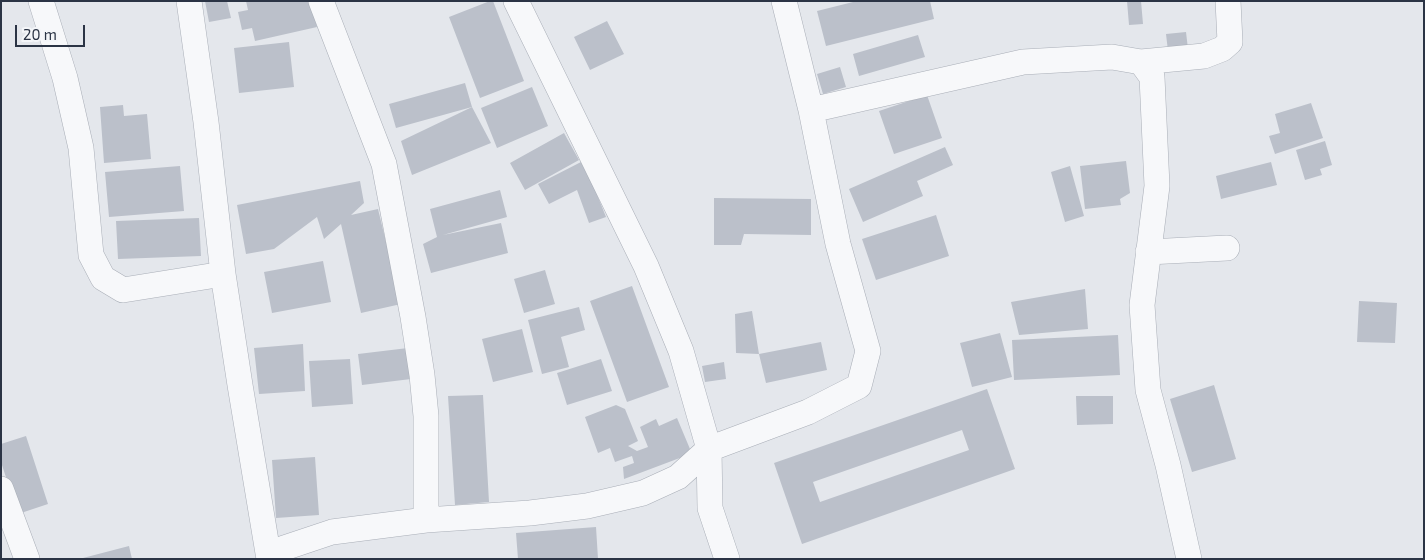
<!DOCTYPE html>
<style>
body{margin:0}
#map{position:relative;width:1425px;height:560px;overflow:hidden;background:#e4e7ec;font-family:"Exo 2",sans-serif}
canvas{display:block}
.frame{position:absolute;inset:0;border:2px solid #2b3445;pointer-events:none}
.scale{position:absolute;left:15px;top:25px;width:70px;height:22px;box-sizing:border-box;border:2px solid #2b3445;border-top:0;padding-left:6px;font-size:15px;line-height:18px;white-space:nowrap;color:#2b3445;-webkit-text-stroke:4px #f4f6f9;paint-order:stroke}
</style>
<div id="map">
<canvas width="1425" height="560"></canvas>
<div class="frame"></div>
<div class="scale">20 m</div>
</div>
<script>
const ctx = document.querySelector('canvas').getContext('2d');
ctx.lineJoin = 'round';
function fill(path, color) { ctx.fillStyle = color; ctx.fill(path, 'evenodd'); }
const toPath = rows => new Path2D(rows.map(r => 'M' + r).join(''));
function strokePath(path, color, width, dash) { ctx.strokeStyle = color; ctx.lineWidth = width; ctx.lineCap = dash ? 'butt' : 'round'; ctx.setLineDash(dash || []); ctx.stroke(path); }
const building = toPath([
 [205,1,227,1,231,18,209,22],
 [246,1,311,1,317,27,255,41,252,28,242,30,238,12,248,10],
 [490,1,493,1,524,81,480,98,449,17],
 [857,1,930,1,934,19,826,46,817,11],
 [1127,1,1141,1,1143,24,1129,25],
 [607,21,624,54,590,70,574,37],
 [1186,32,1188,49,1168,51,1166,34],
 [918,35,925,57,859,76,853,54],
 [289,42,294,87,239,93,234,48],
 [840,67,846,87,823,94,817,74],
 [465,83,472,107,396,128,389,104],
 [532,87,548,126,497,148,481,108],
 [927,95,942,138,894,154,879,111],
 [1311,103,1323,138,1275,154,1269,136,1280,133,1275,114],
 [123,105,124,116,147,114,151,159,104,163,100,107],
 [472,107,491,143,412,175,401,141],
 [564,133,579,160,525,190,510,163],
 [1325,141,1332,165,1320,169,1322,175,1305,180,1296,150],
 [945,147,953,165,917,181,923,196,863,222,849,189],
 [1126,161,1130,193,1120,199,1121,205,1085,209,1080,166],
 [581,162,592,182,606,217,589,223,577,190,549,204,538,184],
 [1271,162,1277,185,1221,199,1216,176],
 [180,166,184,211,109,217,105,172],
 [1070,166,1084,216,1065,222,1051,172],
 [360,181,364,203,351,215,378,209,401,304,361,313,341,224,324,239,317,217,274,249,246,254,237,205],
 [500,190,507,217,443,235,501,223,508,253,431,273,423,244,437,237,430,209],
 [714,198,811,199,811,235,744,234,741,245,714,245],
 [936,215,949,256,876,280,862,239],
 [199,218,201,256,118,259,116,221],
 [323,261,331,302,272,313,264,272],
 [545,270,555,304,524,313,514,279],
 [632,286,669,387,627,402,590,301],
 [1085,289,1088,329,1019,335,1011,302],
 [1359,301,1397,303,1395,343,1357,342],
 [579,307,585,330,561,337,569,367,542,374,528,320],
 [752,311,759,354,736,353,735,314],
 [522,329,533,372,493,382,482,339],
 [1000,333,1012,377,972,387,960,343],
 [1118,335,1120,375,1014,380,1012,340],
 [821,342,827,370,766,383,759,354],
 [303,344,305,391,259,394,254,348],
 [408,348,411,379,362,385,358,354],
 [350,359,353,404,312,407,309,361],
 [601,359,612,391,567,405,557,373],
 [724,362,726,379,705,382,702,366],
 [1214,385,1236,459,1192,472,1170,399],
 [987,389,1015,469,802,544,774,463],
 [962,430,969,450,820,502,813,482],
 [483,395,489,502,455,505,448,396],
 [1076,396,1113,396,1113,424,1077,425],
 [616,405,625,409,638,441,628,446,637,451,648,447,640,427,656,419,659,426,677,418,690,449,685,456,624,479,623,467,634,463,632,456,615,462,610,448,598,453,585,417],
 [26,436,48,504,18,514,1,462,1,444],
 [315,457,319,515,276,518,272,460],
 [596,527,598,559,518,559,516,533],
 [129,546,132,559,83,559,83,558]
]);
const minor = toPath([
 [41,1,65,78,81,148,91,255,103,278,123,290,223,274],
 [189,1,206,122,223,274,240,385,269,559],
 [321,1,384,164,413,317,422,375,426,416,426,520],
 [516,1,646,266,681,351,709,449,710,508,727,559],
 [1141,62,1204,56,1222,49,1230,42,1228,1],
 [811,110,1023,62,1112,57,1141,62,1152,77,1157,186,1142,305,1148,390,1168,465,1189,559],
 [1148,252,1227,248],
 [1,489,27,559],
 [269,553,332,532,426,520,530,513,587,506,643,493,678,477,709,449,808,412,859,386,868,351,838,244,811,110,784,1]
]);
fill(building, '#bbc0ca');
strokePath(minor, '#a9aeb7', 26);
strokePath(minor, '#f7f8fa', 25);
</script>
